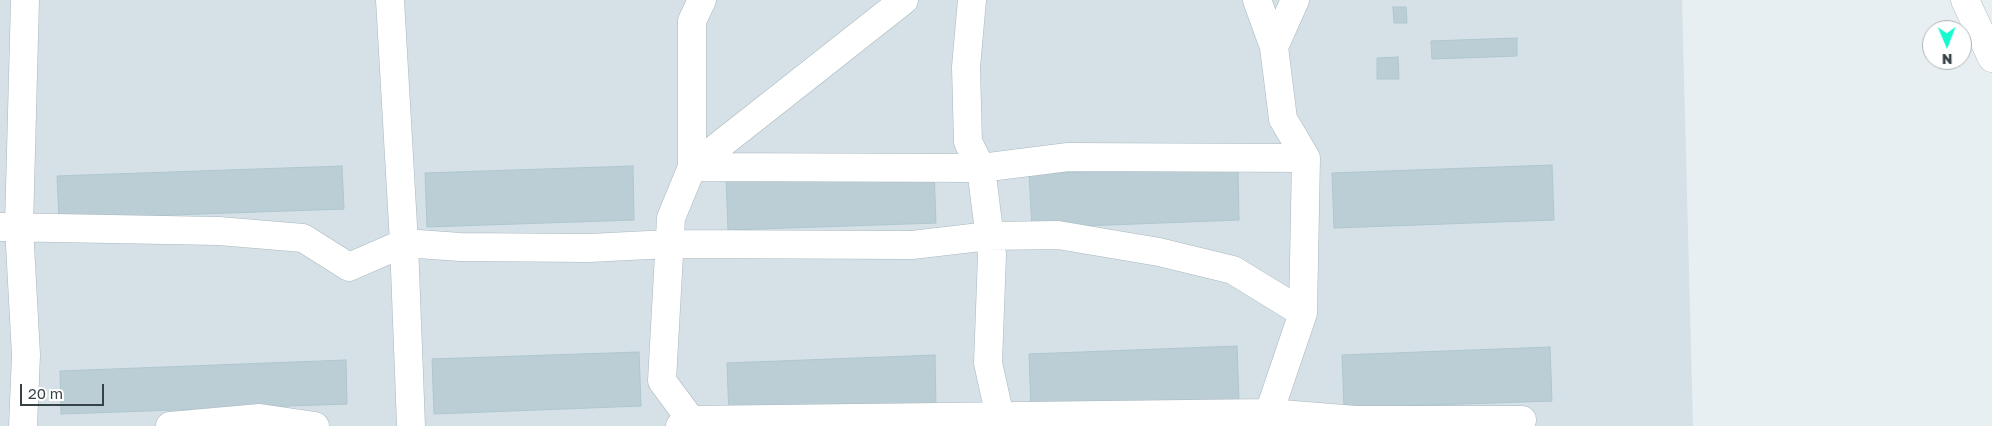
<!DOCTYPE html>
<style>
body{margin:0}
#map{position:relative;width:1992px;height:426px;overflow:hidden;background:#e7eff3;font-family:"Golos Text",sans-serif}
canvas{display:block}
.north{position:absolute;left:1922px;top:20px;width:50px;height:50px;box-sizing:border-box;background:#fff;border:1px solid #afb3b5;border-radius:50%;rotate:179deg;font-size:14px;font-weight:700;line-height:20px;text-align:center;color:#364246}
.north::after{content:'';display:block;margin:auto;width:18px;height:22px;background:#17fad0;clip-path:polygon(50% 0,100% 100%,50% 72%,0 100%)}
.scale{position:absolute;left:20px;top:384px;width:84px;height:22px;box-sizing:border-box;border:2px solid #364246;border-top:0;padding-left:6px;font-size:15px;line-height:18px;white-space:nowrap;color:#364246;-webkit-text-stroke:4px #fff;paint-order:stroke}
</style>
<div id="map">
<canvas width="1992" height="426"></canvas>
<div class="north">N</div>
<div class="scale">20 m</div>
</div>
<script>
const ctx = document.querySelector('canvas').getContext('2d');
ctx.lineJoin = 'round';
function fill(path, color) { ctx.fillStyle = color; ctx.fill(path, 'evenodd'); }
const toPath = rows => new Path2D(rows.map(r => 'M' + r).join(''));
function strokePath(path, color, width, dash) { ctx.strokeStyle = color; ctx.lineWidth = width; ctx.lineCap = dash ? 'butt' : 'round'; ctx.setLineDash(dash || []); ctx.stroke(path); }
const residential = toPath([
 [0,0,1682,0,1693,426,0,426]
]);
const building = toPath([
 [1393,7,1406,7,1407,23,1394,23,1393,7],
 [1517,38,1517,56,1432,59,1431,41,1517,38],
 [1398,57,1399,79,1377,79,1377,58,1398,57],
 [1552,165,1554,220,1334,228,1332,173,1552,165],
 [342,166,344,209,59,219,57,176,342,166],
 [633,166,634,220,427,227,425,173,633,166],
 [1238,167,1239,220,1032,228,1029,174,1238,167],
 [934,169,936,223,728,230,726,176,934,169],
 [1237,346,1239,400,1031,407,1029,354,1237,346],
 [1550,347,1552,401,1344,408,1342,355,1550,347],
 [639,352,641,406,434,414,432,359,639,352],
 [935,355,936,409,729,416,727,363,935,355],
 [346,360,347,404,61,414,60,371,346,360]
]);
const street = toPath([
 [390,0,404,243,411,426],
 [972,0,966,67,968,142,981,168,992,255,988,363,1002,426],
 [1257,0,1274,47],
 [1965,0,1992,58],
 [692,167,981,168,1068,157,1306,158],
 [692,167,904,0],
 [0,227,219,231,303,238,349,267,404,243,460,247,589,248,669,244,912,245,989,236,1058,235,1159,252,1233,270,1303,313],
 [691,420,662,381,671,218,692,167,692,21,702,0],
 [23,426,26,355,19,227,25,0],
 [170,426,260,418,315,426],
 [680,426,691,420,1269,413,1356,420,1522,420],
 [1270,426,1269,413,1303,313,1306,158,1283,119,1274,47,1295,0]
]);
fill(residential, '#d5e1e7');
fill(building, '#bcced5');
strokePath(building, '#afc7d0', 1);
strokePath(street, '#a9b8bf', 29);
strokePath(street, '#fff', 28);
</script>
